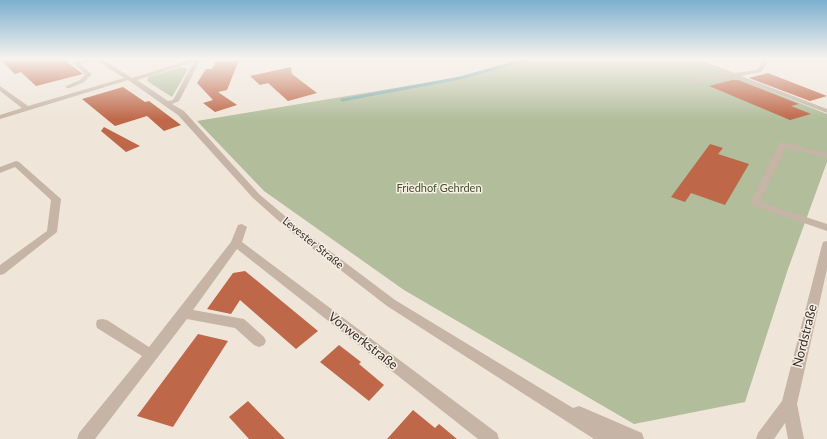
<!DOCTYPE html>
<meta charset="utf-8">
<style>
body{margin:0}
canvas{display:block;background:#efe5d9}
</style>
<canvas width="827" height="439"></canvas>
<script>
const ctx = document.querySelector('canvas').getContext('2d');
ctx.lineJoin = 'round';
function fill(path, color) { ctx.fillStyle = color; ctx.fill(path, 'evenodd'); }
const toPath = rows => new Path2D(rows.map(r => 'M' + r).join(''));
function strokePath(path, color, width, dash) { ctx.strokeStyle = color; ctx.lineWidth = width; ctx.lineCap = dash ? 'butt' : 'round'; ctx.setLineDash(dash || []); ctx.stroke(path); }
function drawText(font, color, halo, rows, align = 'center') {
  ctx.font = font + ' Lato,sans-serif'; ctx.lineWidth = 3; ctx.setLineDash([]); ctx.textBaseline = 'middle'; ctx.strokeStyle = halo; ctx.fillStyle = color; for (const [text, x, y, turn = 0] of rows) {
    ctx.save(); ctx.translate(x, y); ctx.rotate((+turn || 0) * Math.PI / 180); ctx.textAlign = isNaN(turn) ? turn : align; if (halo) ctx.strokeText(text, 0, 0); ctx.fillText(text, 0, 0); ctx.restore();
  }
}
const green = toPath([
 [527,59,690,59,827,114,827,162,788,269,745,402,634,424,404,290,264,191,197,121,461,77],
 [181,67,188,69,172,97,147,81,148,77]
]);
const stream = toPath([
 [342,100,460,78,528,59]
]);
const building = toPath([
 [0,59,63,59,83,74,36,86,21,72,15,74],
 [239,60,227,90,218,92,237,105,215,112,203,103,213,100,197,83,206,69,212,69,216,61],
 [291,67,292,74,317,93,288,101,268,83,260,85,250,76],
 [768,73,827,96,810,101,749,78],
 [732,80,738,80,799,104,791,106,811,114,790,120,709,86],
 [123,87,145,102,149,101,181,125,164,131,147,116,115,126,82,99],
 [104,127,140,146,126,152,101,131],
 [710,144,723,148,718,154,749,164,725,205,691,193,685,202,671,197],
 [245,271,261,284,318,331,296,349,240,300,231,314,207,309,233,273],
 [198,334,228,341,173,427,137,416],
 [339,345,361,362,359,364,384,385,369,401,320,362],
 [248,401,285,439,249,439,229,417],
 [413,410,435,428,439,424,457,439,387,439]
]);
const minor = toPath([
 [87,59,102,59,132,78,193,59,201,59,179,101,172,104,184,111,259,194,298,227,395,300,573,408,579,406,584,408,642,433,644,439,594,439,387,306,290,231,253,198,178,115,128,80,0,119,0,115,22,108,0,91,0,86,28,106,124,78,96,60,80,64,92,74,84,82,70,88,66,88,66,86,80,80,85,74,74,64,74,62,87,59],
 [194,62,173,100,168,101,137,80,194,62],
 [575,59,584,59,592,62,589,64,575,59],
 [690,59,698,59,735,73,757,70,764,59,770,59,761,72,741,76,827,109,827,113,734,77,694,82,693,81,696,79,727,74,690,59],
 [780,142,783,142,827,153,827,158,786,147,760,202,827,224,827,231,752,205,750,203,780,142],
 [16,161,19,162,61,199,57,232,4,274,0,275,0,265,47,231,51,200,15,167,0,173,0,167,16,161],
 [242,224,247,227,242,242,497,433,499,439,478,439,237,249,193,310,244,319,264,337,266,341,264,345,259,347,254,345,235,328,187,319,95,439,77,439,79,433,142,356,97,328,96,324,97,320,102,319,107,320,149,347,231,242,238,225,242,224],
 [827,241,827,269,797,404,804,439,788,439,785,423,774,439,756,439,758,433,782,401,822,245,823,242,827,241]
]);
const parkNames = [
 ["Friedhof Gehrden",439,188]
];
const streetNames = [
 ["Levester Straße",313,243,39]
];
const nearStreetnames = [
 ["Nordstraße",805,336,-76],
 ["Vorwerkstraße",363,341,38]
];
fill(green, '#b1bd9b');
strokePath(stream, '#7aa8aa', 3);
fill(building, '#be6749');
fill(minor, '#c6b5a6');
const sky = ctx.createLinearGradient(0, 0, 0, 120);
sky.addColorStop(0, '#7cafcf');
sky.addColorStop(0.49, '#f8f3ee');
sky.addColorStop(1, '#f8f3ee00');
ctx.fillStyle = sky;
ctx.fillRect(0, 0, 827, 120);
drawText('11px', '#42502c', '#f8efe5', parkNames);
drawText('11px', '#332b27', '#f8efe5', streetNames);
drawText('13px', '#332b27', '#f8efe5', nearStreetnames);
</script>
